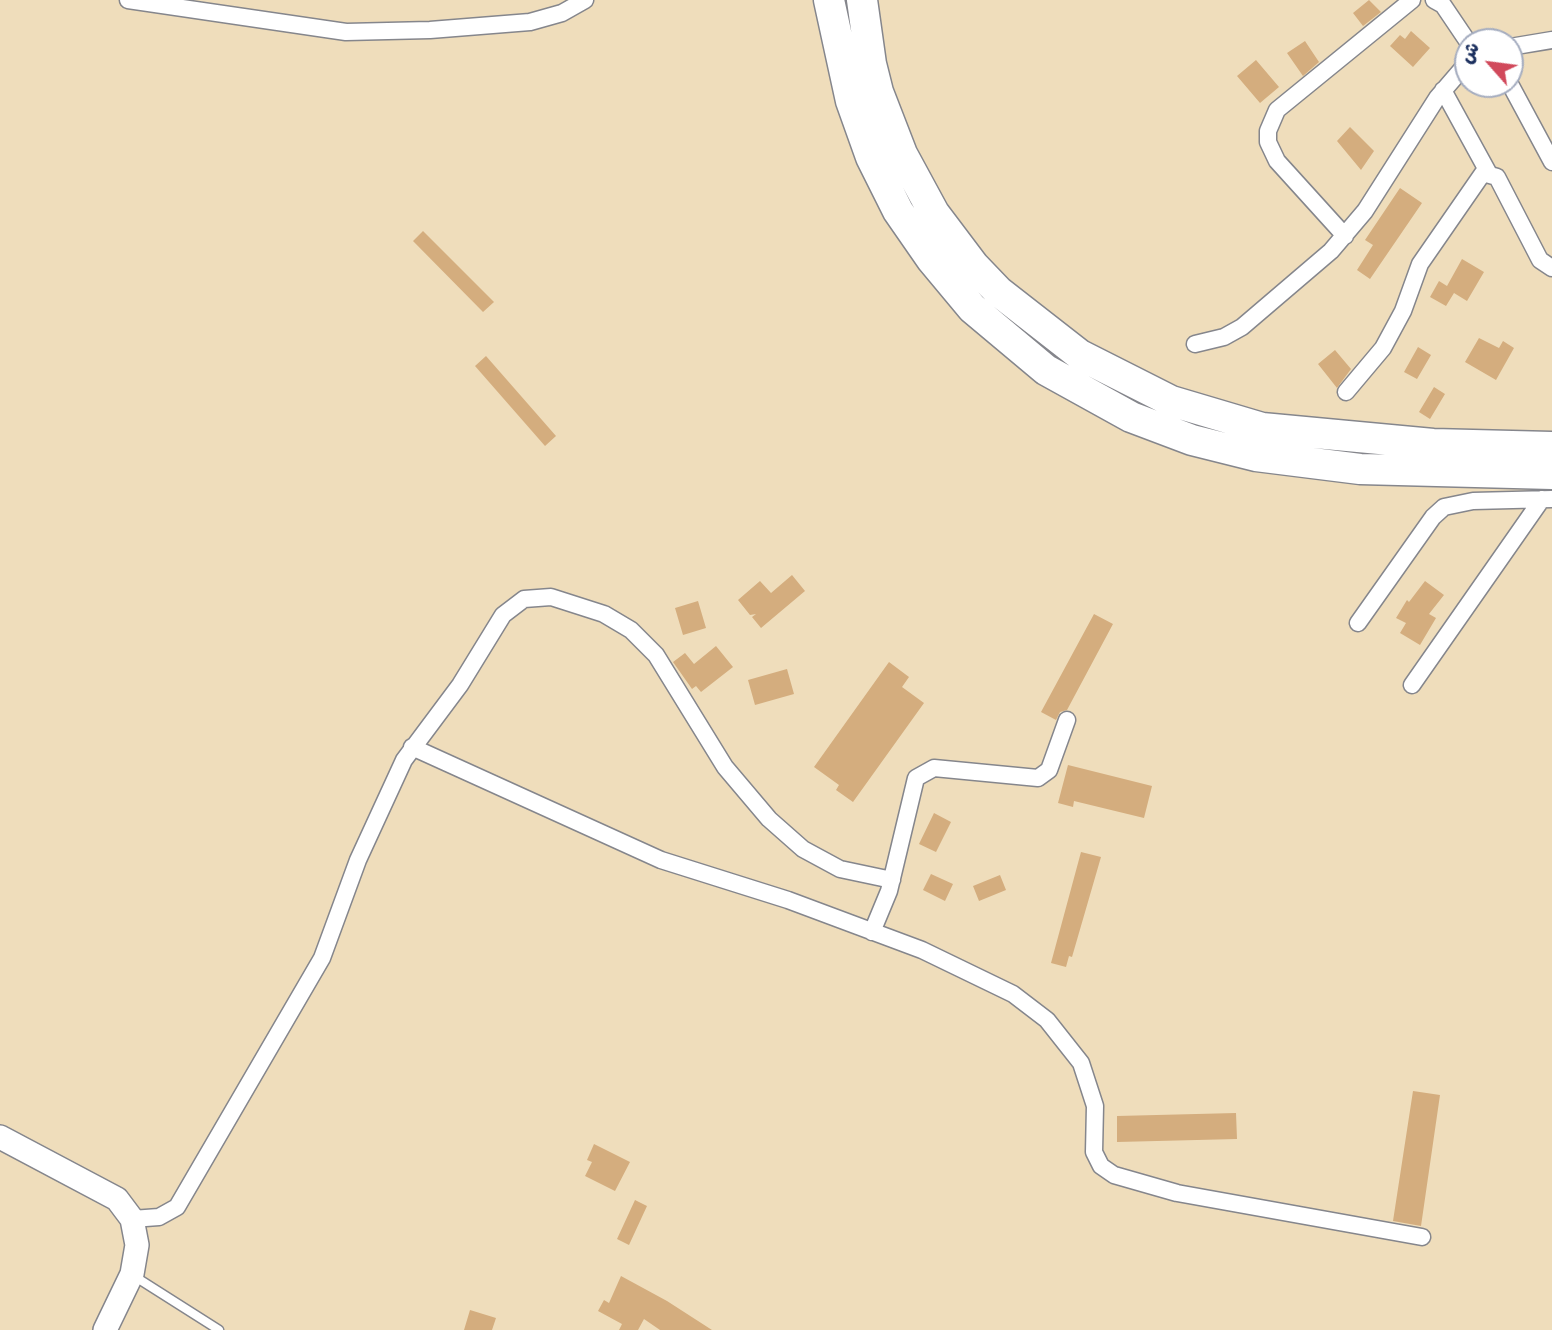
<!DOCTYPE html>
<meta charset="utf-8">
<style>
body{margin:0}
#map{position:relative;width:1552px;height:1330px;overflow:hidden;background:#efddbb;font-family:"Gochi Hand","Playpen Sans Arabic",sans-serif}
canvas{display:block}
.north{position:absolute;left:1454px;top:28px;width:70px;height:70px;box-sizing:border-box;background:#fff;border:2px solid #a4acbf;border-radius:50%;rotate:298deg;font-size:19px;font-weight:700;line-height:28px;text-align:center;color:#1b2f5e}
.north::after{content:'';display:block;margin:auto;width:24px;height:32px;background:#d1495b;clip-path:polygon(50% 0,100% 100%,50% 72%,0 100%)}
</style>
<div id="map">
<canvas width="1552" height="1330"></canvas>
<div class="north">ش</div>
</div>
<script>
const ctx = document.querySelector('canvas').getContext('2d');
ctx.lineJoin = 'round';
function fill(path, color) { ctx.fillStyle = color; ctx.fill(path, 'evenodd'); }
const toPath = rows => new Path2D(rows.map(r => 'M' + r).join(''));
function strokePath(path, color, width, dash) { ctx.strokeStyle = color; ctx.lineWidth = width; ctx.lineCap = dash ? 'butt' : 'round'; ctx.setLineDash(dash || []); ctx.stroke(path); }
const building = toPath([
 [1369,0,1381,12,1363,26,1353,13],
 [1411,31,1430,48,1413,67,1390,46,1400,35,1405,39],
 [1305,41,1319,62,1303,76,1287,53],
 [1256,60,1279,87,1260,103,1237,76],
 [1350,127,1374,151,1361,170,1337,141],
 [1400,188,1422,203,1370,279,1357,270,1373,245,1365,240],
 [423,231,494,302,483,312,413,241],
 [1462,259,1484,272,1467,301,1454,293,1446,306,1430,297,1439,281,1447,286],
 [1479,338,1499,348,1503,341,1514,348,1496,380,1465,362],
 [1418,347,1431,355,1417,379,1404,372],
 [1335,350,1351,369,1337,388,1318,364],
 [486,356,556,436,545,446,475,366],
 [1434,387,1445,394,1430,419,1419,412],
 [792,575,805,591,761,628,752,617,756,614,750,615,738,600,760,581,771,593],
 [1425,581,1444,595,1429,614,1436,618,1420,645,1400,633,1406,623,1396,618,1407,600,1409,602],
 [698,601,706,628,683,635,675,608],
 [1094,614,1113,624,1067,710,1060,712,1056,720,1041,712],
 [716,646,733,667,701,692,696,686,692,689,673,662,685,653,694,664],
 [889,662,909,677,902,687,924,703,853,802,836,790,839,785,814,767],
 [787,669,794,694,755,705,748,680],
 [1068,765,1152,786,1144,818,1074,801,1073,807,1058,803],
 [934,813,951,822,936,852,919,844],
 [1081,852,1101,857,1072,957,1069,956,1066,967,1051,963],
 [931,874,953,884,945,901,923,890],
 [1000,875,1006,890,979,901,973,886],
 [1413,1091,1440,1095,1421,1226,1393,1221],
 [1236,1113,1237,1139,1117,1142,1117,1116],
 [594,1144,630,1162,615,1191,585,1176,592,1162,587,1160],
 [635,1200,647,1206,629,1245,617,1239],
 [621,1276,667,1301,712,1330,660,1330,644,1319,638,1330,619,1330,622,1324,598,1311,604,1300,609,1303],
 [470,1310,496,1318,492,1330,464,1330]
]);
const lane = toPath([
 [134,1276,219,1330]
]);
const street = toPath([
 [128,0,346,32,430,30,530,22,562,13,585,0],
 [1434,0,1443,5,1468,42],
 [1510,47,1552,40],
 [1510,84,1552,162],
 [1443,90,1488,172],
 [1345,236,1277,161,1268,142,1268,131,1277,110,1412,0],
 [1195,344,1224,337,1242,327,1331,251,1365,211,1437,98,1468,62],
 [1346,392,1383,348,1403,311,1420,264,1483,173,1497,177,1540,260,1552,268],
 [1358,623,1433,517,1444,507,1473,501,1552,499],
 [1412,685,1542,499],
 [412,747,661,860,788,900,922,950,1013,994,1047,1020,1081,1063,1095,1106,1094,1152,1101,1166,1114,1175,1177,1193,1422,1237],
 [872,932,889,891,916,778,934,768,1038,778,1049,770,1067,720],
 [132,1219,159,1217,177,1207,322,958,358,860,404,760,460,685,503,615,524,599,551,597,604,614,631,630,656,655,725,767,769,819,803,849,840,869,892,880]
]);
const secondary = toPath([
 [0,1137,117,1199,132,1219,137,1245,132,1274,105,1330]
]);
const highway = toPath([
 [829,0,851,101,871,157,898,211,932,260,972,308,1046,370,1131,417,1192,440,1256,456,1360,469,1552,474],
 [862,0,871,64,878,92,902,154,934,213,974,266,998,291,1080,355,1171,401,1262,428,1433,444,1552,447]
]);
fill(building, '#d4ad7e');
strokePath(lane, '#85868c', 11);
strokePath(street, '#85868c', 19);
strokePath(secondary, '#85868c', 26);
strokePath(highway, '#85868c', 33);
strokePath(lane, '#fff', 8);
strokePath(street, '#fff', 16);
strokePath(secondary, '#fff', 23);
strokePath(highway, '#fff', 30);
</script>
